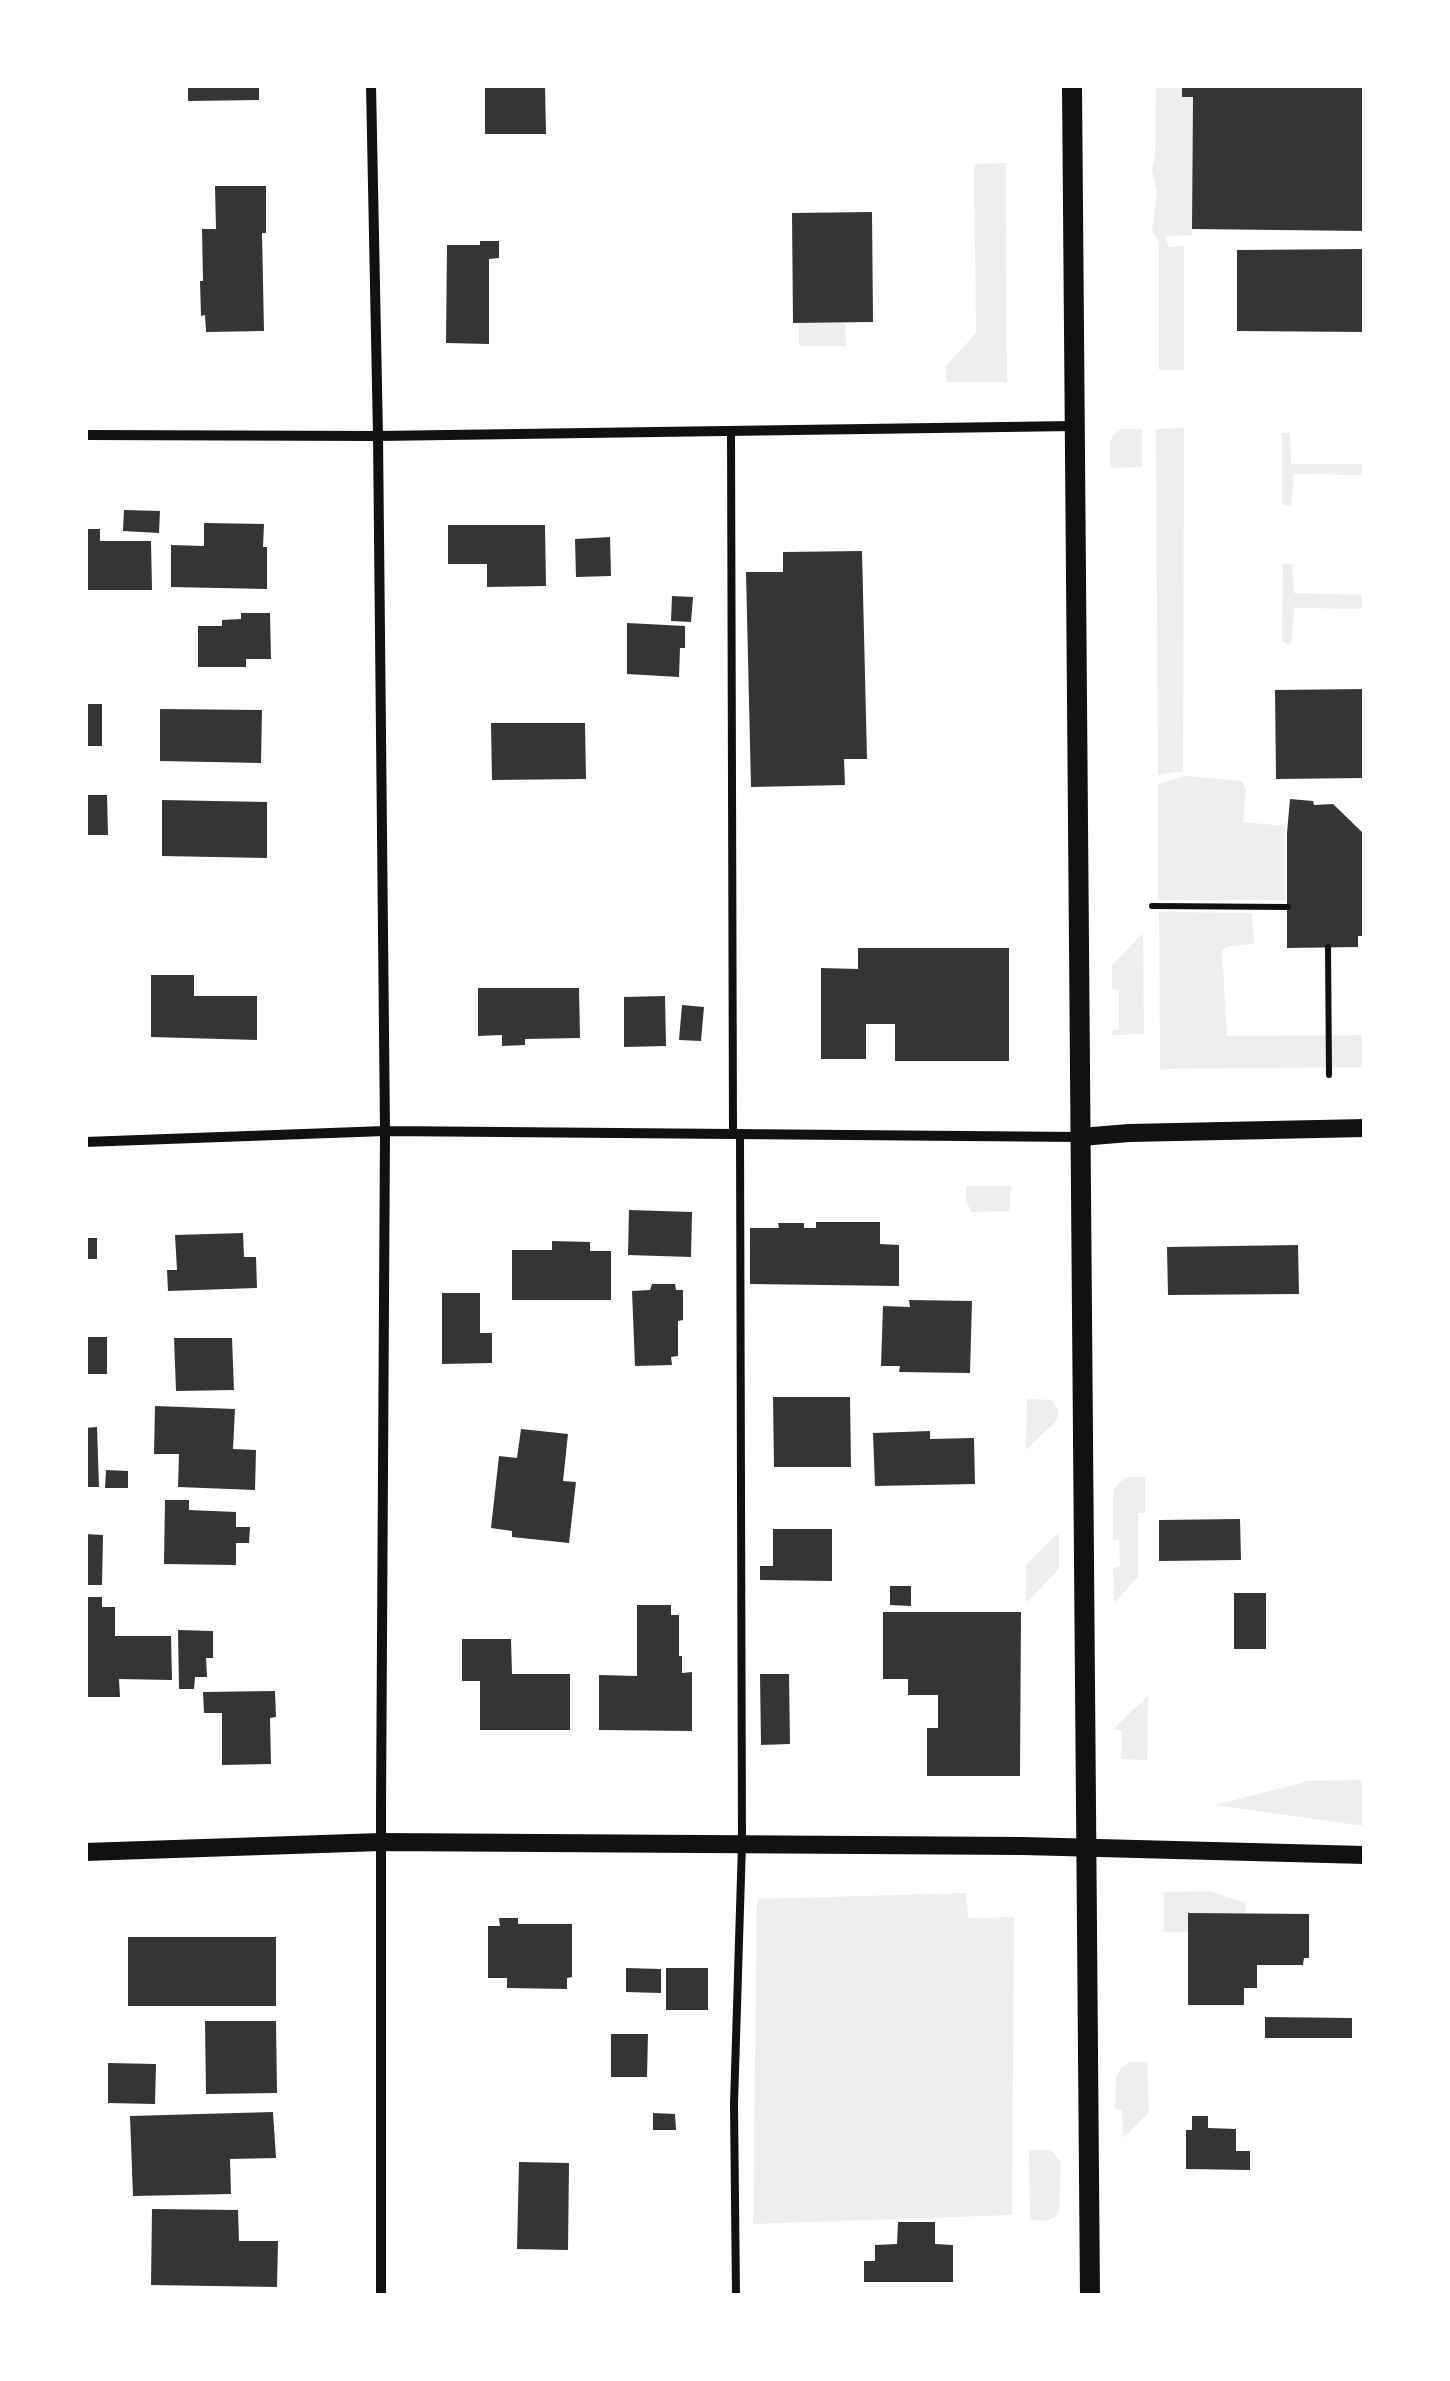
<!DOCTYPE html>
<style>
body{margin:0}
#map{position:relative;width:1450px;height:2381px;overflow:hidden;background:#fff;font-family:"Golos Text",sans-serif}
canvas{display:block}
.frame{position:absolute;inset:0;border:88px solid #fff;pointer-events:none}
</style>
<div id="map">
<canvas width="1450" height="2381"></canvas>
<div class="frame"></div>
</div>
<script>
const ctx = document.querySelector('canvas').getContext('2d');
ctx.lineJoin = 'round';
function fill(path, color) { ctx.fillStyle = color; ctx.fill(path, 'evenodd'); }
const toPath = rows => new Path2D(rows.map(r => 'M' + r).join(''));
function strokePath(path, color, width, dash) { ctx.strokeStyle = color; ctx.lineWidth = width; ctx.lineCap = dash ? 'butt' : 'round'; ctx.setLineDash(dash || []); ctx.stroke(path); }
const green = toPath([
 [1156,85,1182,85,1182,97,1193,97,1192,235,1165,236,1169,247,1184,246,1184,370,1159,370,1159,242,1152,231,1157,193,1152,170,1155,157],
 [1006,163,1007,382,946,382,946,366,976,333,974,164],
 [799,323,845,323,846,346,803,346,799,344],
 [1184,428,1183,771,1158,775,1156,429],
 [1121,429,1142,429,1142,467,1110,468,1110,442,1113,435],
 [1282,433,1290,433,1291,464,1365,464,1365,475,1294,474,1291,506,1282,505],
 [1283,564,1292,564,1294,593,1365,595,1365,609,1294,608,1292,640,1289,645,1285,643,1282,640],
 [1186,776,1242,781,1246,789,1243,822,1285,826,1285,900,1158,900,1158,784],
 [1159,912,1252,913,1254,944,1230,946,1222,950,1227,1036,1365,1035,1365,1067,1160,1069],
 [1143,933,1144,1034,1112,1035,1112,1031,1119,1029,1119,990,1112,989,1112,965],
 [966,1186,1011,1186,1009,1211,972,1212,966,1202],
 [1027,1399,1052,1400,1058,1410,1058,1419,1026,1450],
 [1127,1477,1145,1477,1145,1513,1138,1513,1138,1577,1114,1603,1113,1568,1120,1566,1119,1539,1113,1540,1113,1490,1120,1482],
 [1059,1532,1059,1569,1026,1603,1026,1565],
 [1148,1696,1147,1760,1121,1759,1122,1731,1113,1729],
 [1365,1780,1365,1826,1215,1805,1308,1781],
 [1210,1891,1246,1903,1245,1914,1189,1913,1188,1932,1164,1932,1164,1892],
 [966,1893,968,1918,1014,1917,1012,2215,753,2224,757,1899],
 [1130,2062,1147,2062,1149,2112,1123,2138,1122,2110,1115,2109,1116,2078,1120,2069],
 [1029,2150,1051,2150,1061,2162,1059,2211,1054,2218,1047,2221,1030,2220]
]);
const building = toPath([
 [188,85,259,85,259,100,188,101],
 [485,85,545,85,546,134,485,134],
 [1182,85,1365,85,1365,231,1192,229,1193,97,1182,97],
 [215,186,266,186,266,233,262,233,264,331,206,332,205,315,201,316,200,281,203,281,202,229,216,229],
 [872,212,873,322,793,323,792,213],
 [480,241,499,241,499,258,489,259,489,344,446,343,447,245,480,245],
 [1364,249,1365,332,1237,331,1237,250],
 [124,510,160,511,159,533,123,531],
 [204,523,264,524,263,547,267,547,267,589,171,587,171,545,204,546],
 [448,525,545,525,546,586,487,587,487,564,448,564],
 [85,529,100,529,100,541,151,541,152,590,85,590],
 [610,537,611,576,576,577,575,539],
 [862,551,867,759,844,759,845,785,751,787,746,572,783,572,783,552],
 [672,596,693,597,691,622,671,621],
 [241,613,270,613,271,659,246,659,246,667,198,667,198,626,222,626,222,620,241,619],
 [627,623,685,626,685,648,680,648,679,677,627,674],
 [1365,689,1365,778,1276,779,1275,690],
 [85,704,102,704,102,746,85,746],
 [160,709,262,710,261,763,160,761],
 [491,723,585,723,586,779,492,780],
 [85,795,107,795,108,835,85,835],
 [1290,799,1313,801,1314,805,1333,804,1365,835,1365,936,1358,936,1358,947,1287,948,1287,833],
 [162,800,267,802,267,858,162,856],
 [858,948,1009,948,1009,1061,895,1061,895,1024,866,1024,866,1059,821,1059,821,968,858,969],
 [151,975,194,975,194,996,257,996,257,1040,151,1037],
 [478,988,579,988,580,1038,525,1039,525,1045,502,1046,502,1035,478,1036],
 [665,996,666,1046,624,1047,624,997],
 [682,1005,704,1007,701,1041,679,1040],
 [629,1210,692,1212,691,1257,628,1255],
 [816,1222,880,1222,880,1244,899,1245,899,1286,750,1284,750,1228,779,1228,778,1223,804,1223,804,1228,816,1228],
 [243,1233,244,1257,256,1257,257,1288,168,1291,167,1270,177,1270,175,1235],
 [85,1238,97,1238,97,1259,85,1259],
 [552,1241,590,1242,590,1251,611,1251,611,1300,512,1300,512,1250,552,1250],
 [1298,1245,1299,1294,1168,1295,1167,1247],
 [652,1284,675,1284,676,1290,683,1290,683,1320,678,1321,678,1356,671,1357,672,1365,635,1366,632,1291,650,1290],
 [442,1293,480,1293,480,1333,492,1333,492,1363,442,1364],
 [909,1300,972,1301,970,1373,899,1372,900,1366,881,1366,883,1306,910,1307],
 [85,1337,107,1337,107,1374,85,1374],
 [174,1338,232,1338,234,1390,176,1391],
 [773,1397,850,1397,851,1467,774,1467],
 [155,1406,235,1409,233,1449,256,1450,255,1490,178,1487,179,1454,154,1454],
 [97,1427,99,1487,85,1487,85,1428],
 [521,1429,568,1434,563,1481,576,1482,569,1543,512,1537,512,1531,491,1528,499,1456,517,1458],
 [930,1431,930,1439,974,1438,975,1484,875,1486,873,1433],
 [106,1470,128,1471,128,1488,105,1488],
 [165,1500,189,1500,189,1510,236,1512,236,1527,250,1527,249,1543,236,1543,236,1565,164,1564],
 [1240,1519,1241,1560,1159,1561,1159,1520],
 [773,1529,832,1529,832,1581,760,1580,760,1566,773,1566],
 [85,1534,103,1535,102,1585,85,1585],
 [890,1586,911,1586,911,1606,890,1605],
 [1234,1593,1266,1593,1266,1649,1234,1649],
 [85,1597,102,1597,102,1607,115,1607,115,1636,171,1636,172,1680,119,1679,120,1697,85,1697],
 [637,1605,671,1605,671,1615,679,1615,679,1656,682,1656,682,1673,692,1672,692,1731,599,1730,599,1675,637,1676],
 [883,1612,1021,1612,1020,1776,927,1776,927,1728,938,1728,938,1695,908,1695,908,1679,883,1679],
 [178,1630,213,1631,213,1658,206,1658,207,1677,195,1677,194,1689,179,1689],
 [462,1639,511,1639,512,1674,570,1674,570,1730,480,1730,480,1681,462,1681],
 [760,1674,789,1674,790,1744,761,1745],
 [275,1691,276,1717,270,1718,271,1764,222,1765,222,1713,204,1713,203,1692],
 [1188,1913,1309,1914,1309,1958,1304,1958,1303,1965,1257,1965,1257,1988,1244,1988,1244,2005,1188,2005],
 [499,1918,518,1918,518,1924,572,1924,572,1977,567,1978,567,1989,507,1988,507,1978,488,1978,488,1926,500,1926],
 [128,1937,276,1937,276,2006,128,2006],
 [626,1968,661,1969,661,1993,626,1992],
 [666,1968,708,1968,708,2010,666,2010],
 [1265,2017,1352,2018,1352,2038,1265,2038],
 [205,2021,276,2021,277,2093,206,2094],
 [611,2034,648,2034,647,2077,611,2077],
 [108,2063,156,2064,155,2104,108,2103],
 [273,2112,276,2158,230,2159,231,2194,133,2196,130,2116],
 [653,2113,675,2114,676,2130,653,2130],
 [1192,2116,1208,2116,1208,2128,1236,2129,1236,2151,1250,2151,1250,2170,1186,2169,1186,2130,1192,2130],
 [519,2162,569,2163,568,2250,517,2249],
 [152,2209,238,2210,239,2241,278,2241,277,2287,151,2285],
 [898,2222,935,2222,935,2244,953,2245,953,2282,864,2282,864,2261,875,2261,875,2245,897,2244]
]);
const path = toPath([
 [1152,906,1288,907],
 [1328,947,1329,1075]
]);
const service = toPath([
 [731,431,733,1134],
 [736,2296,734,2104,742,1844,740,1135]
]);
const minor = toPath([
 [371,85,378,436,385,1131,381,1807,381,2296],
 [85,435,378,436,1074,426],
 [85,1142,385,1131,1080,1137]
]);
const tertiary = toPath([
 [1081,1137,1129,1133,1365,1128],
 [85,1852,381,1842,1023,1846,1365,1855]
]);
const secondary = toPath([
 [1072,85,1090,2296]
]);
fill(green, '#eee');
fill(building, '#353535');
strokePath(path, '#111', 6);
strokePath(service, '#111', 8);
strokePath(minor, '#111', 10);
strokePath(tertiary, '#111', 18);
strokePath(secondary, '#111', 20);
</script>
